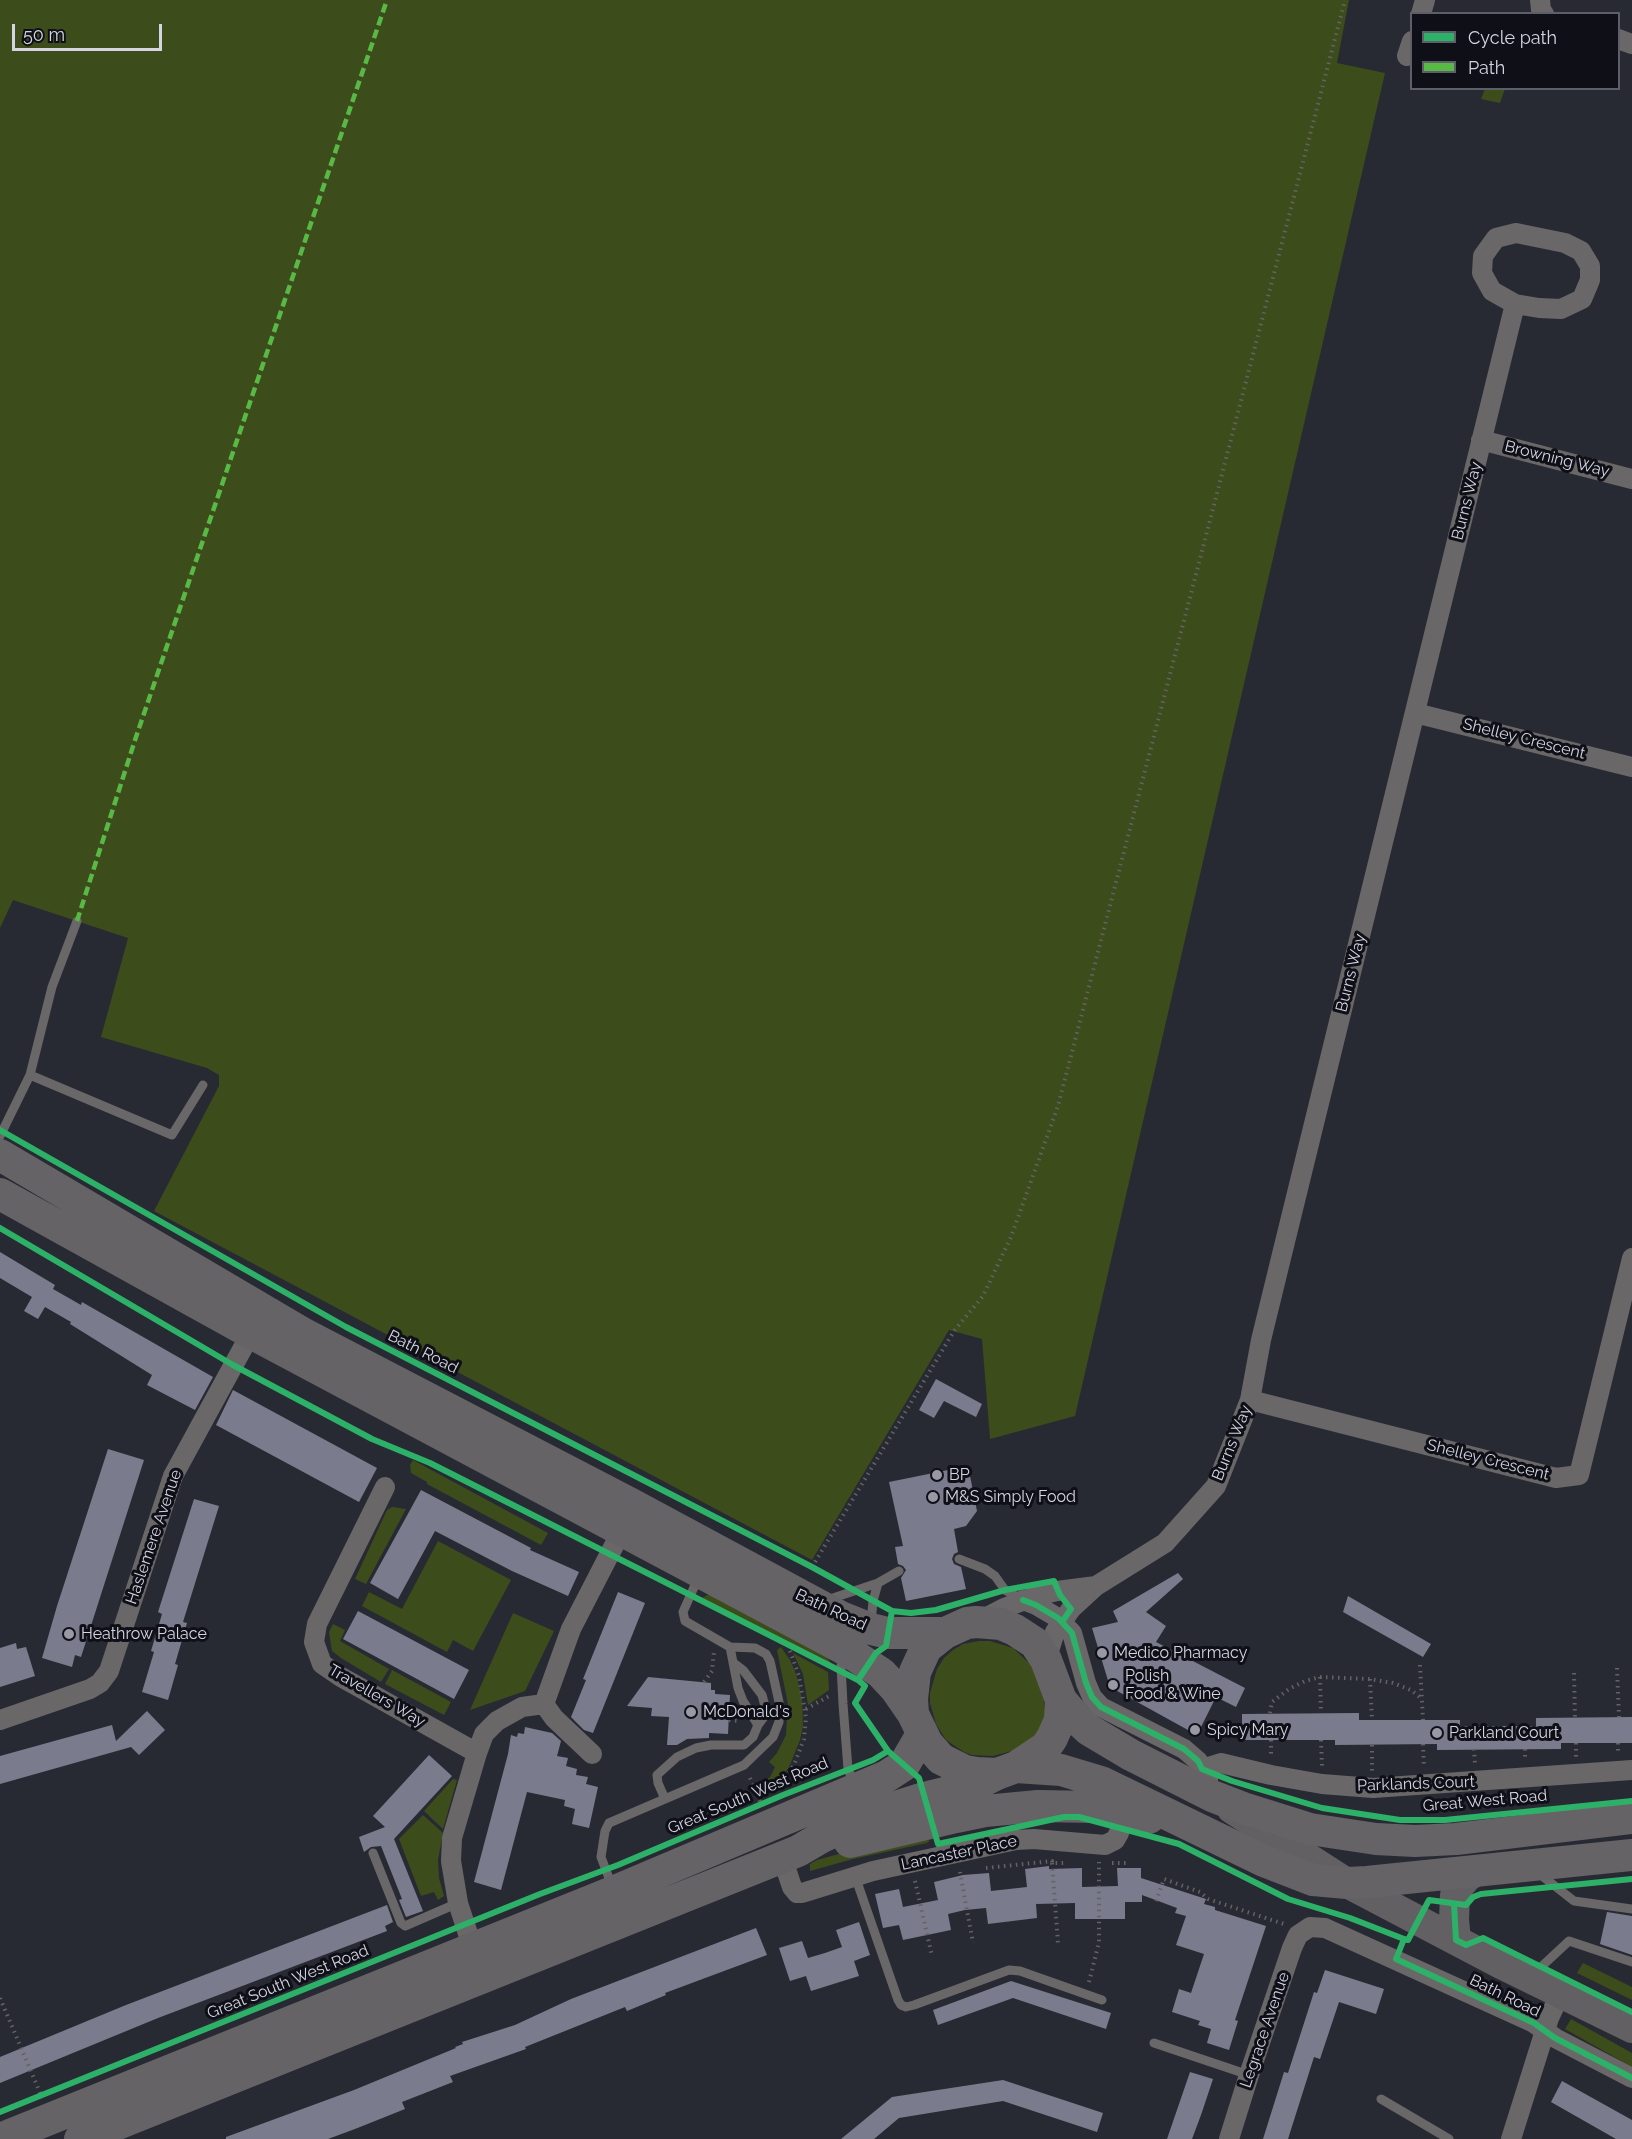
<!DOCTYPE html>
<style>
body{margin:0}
#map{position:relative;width:1632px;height:2139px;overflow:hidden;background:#282a33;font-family:Raleway,sans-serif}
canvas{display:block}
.legend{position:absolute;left:1410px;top:12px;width:210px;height:78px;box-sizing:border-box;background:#0f0f17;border:2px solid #5e5e68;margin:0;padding:8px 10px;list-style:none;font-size:18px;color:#d4d5e1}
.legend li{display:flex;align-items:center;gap:12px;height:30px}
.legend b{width:30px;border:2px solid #5e5e68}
.scale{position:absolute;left:12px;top:24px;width:150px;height:27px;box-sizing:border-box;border:3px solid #d4d5e1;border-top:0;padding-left:8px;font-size:18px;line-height:21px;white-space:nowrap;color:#d4d5e1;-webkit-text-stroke:4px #0f0f17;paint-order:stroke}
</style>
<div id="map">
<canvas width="1632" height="2139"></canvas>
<ul class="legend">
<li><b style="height:8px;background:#2db169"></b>Cycle path</li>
<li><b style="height:8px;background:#58b947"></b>Path</li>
</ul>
<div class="scale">50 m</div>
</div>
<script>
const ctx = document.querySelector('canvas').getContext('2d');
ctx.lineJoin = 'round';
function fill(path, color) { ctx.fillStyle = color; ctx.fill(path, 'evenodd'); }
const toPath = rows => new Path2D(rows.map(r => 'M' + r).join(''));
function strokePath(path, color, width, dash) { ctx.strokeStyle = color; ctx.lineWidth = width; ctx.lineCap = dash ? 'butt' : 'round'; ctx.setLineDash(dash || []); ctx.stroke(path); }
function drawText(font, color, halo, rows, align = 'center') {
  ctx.font = font + ' Raleway,sans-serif'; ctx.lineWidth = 6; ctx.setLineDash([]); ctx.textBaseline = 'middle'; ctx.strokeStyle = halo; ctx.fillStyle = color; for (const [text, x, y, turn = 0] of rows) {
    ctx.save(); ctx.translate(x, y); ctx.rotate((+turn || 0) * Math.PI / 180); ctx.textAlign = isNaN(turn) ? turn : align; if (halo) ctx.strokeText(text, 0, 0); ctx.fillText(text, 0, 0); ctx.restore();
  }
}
const green = toPath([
 [0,0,1349,0,1337,63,1385,73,1075,1416,990,1439,982,1339,949,1330,812,1560,154,1211,219,1086,219,1075,207,1068,101,1037,128,938,13,900,0,928],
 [1485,89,1505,89,1500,103,1481,99],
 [413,1460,548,1533,541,1545,427,1484,427,1482,411,1473,410,1465],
 [392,1507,406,1509,366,1584,355,1579,387,1510],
 [438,1541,511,1580,473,1651,453,1640,447,1652,362,1606,369,1592,402,1609],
 [711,1593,826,1655,832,1665,702,1598],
 [513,1613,554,1631,525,1691,470,1710],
 [333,1624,345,1630,340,1641,389,1669,381,1682,341,1658,332,1651,329,1632],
 [979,1641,990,1641,1013,1648,1030,1664,1036,1674,1044,1699,1046,1721,1027,1747,993,1756,972,1755,964,1752,946,1740,936,1724,930,1703,930,1693,937,1669,944,1658,953,1650,963,1644],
 [781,1647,790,1660,796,1674,802,1699,803,1726,800,1740,789,1767,775,1787,762,1798,758,1788,770,1777,775,1767,769,1762,777,1753,786,1735,788,1704,777,1650],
 [793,1653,828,1672,829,1690,808,1705,803,1674],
 [392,1670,451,1702,444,1715,385,1684],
 [453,1779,457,1780,443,1829,424,1811],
 [423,1815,443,1833,438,1860,439,1878,444,1896,438,1900,434,1892,421,1896,399,1839],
 [927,1830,929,1841,927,1843,853,1859,810,1871,810,1864,817,1860],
 [1583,1963,1632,1987,1632,2000,1577,1973],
 [1571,2019,1632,2053,1632,2067,1565,2029]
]);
const building = toPath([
 [0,1252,55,1285,53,1289,81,1305,82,1302,213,1377,195,1410,147,1385,152,1375,70,1324,71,1322,45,1307,38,1319,24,1311,32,1297,0,1278],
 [936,1379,982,1404,976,1417,944,1401,934,1418,919,1410],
 [233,1390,377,1468,359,1502,216,1425],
 [108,1449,144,1460,81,1657,75,1655,72,1667,42,1658,57,1606],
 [968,1466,977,1511,966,1526,954,1529,958,1552,954,1554,952,1559,954,1564,961,1567,966,1589,906,1601,901,1578,906,1570,903,1566,898,1564,895,1547,903,1546,889,1482],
 [421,1490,531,1548,530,1550,579,1572,568,1596,512,1571,435,1531,398,1599,370,1583],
 [194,1499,219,1506,183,1622,187,1623,175,1664,178,1665,168,1700,142,1692,154,1652,151,1651,162,1614,158,1612],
 [1178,1573,1183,1579,1146,1612,1166,1626,1156,1642,1245,1688,1236,1707,1216,1697,1197,1735,1110,1687,1092,1628,1118,1622,1113,1611],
 [618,1592,645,1603,593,1733,584,1730,571,1717,586,1680,583,1679],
 [1348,1596,1431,1644,1423,1657,1343,1612],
 [358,1611,469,1670,454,1699,343,1639],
 [16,1643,17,1649,26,1647,35,1676,0,1687,0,1648],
 [648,1677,711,1683,711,1690,715,1690,715,1694,730,1695,728,1734,709,1733,709,1738,687,1739,677,1745,667,1745,669,1717,651,1716,652,1708,627,1706],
 [147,1711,165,1730,139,1755,131,1747,0,1784,0,1756,112,1725,116,1741],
 [1359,1713,1359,1720,1460,1720,1460,1726,1536,1726,1536,1718,1632,1717,1632,1743,1561,1743,1561,1749,1437,1750,1437,1744,1335,1745,1335,1740,1242,1740,1242,1714],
 [525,1727,552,1733,561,1741,557,1756,568,1758,566,1766,577,1769,576,1775,588,1777,586,1784,598,1787,589,1828,572,1824,575,1809,564,1806,565,1800,527,1792,501,1890,474,1882,508,1754,511,1735,517,1737,518,1733,524,1734],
 [429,1755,452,1776,394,1839,423,1911,406,1917,399,1900,402,1899,381,1846,371,1847,364,1852,359,1837,385,1827,373,1816],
 [1049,1866,1049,1869,1082,1868,1082,1887,1118,1886,1117,1868,1141,1868,1141,1878,1206,1899,1204,1904,1215,1907,1215,1910,1266,1926,1235,2020,1238,2021,1229,2050,1207,2043,1211,2029,1198,2025,1200,2021,1172,2012,1179,1989,1191,1993,1204,1954,1176,1945,1186,1916,1175,1913,1177,1908,1142,1895,1142,1902,1125,1902,1125,1919,1075,1919,1075,1903,1036,1904,1037,1918,988,1924,986,1908,965,1910,948,1914,951,1930,903,1940,899,1925,883,1928,875,1894,899,1889,903,1907,938,1900,934,1882,963,1875,989,1873,991,1891,1027,1887,1025,1869],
 [387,1905,393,1922,385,1926,387,1931,158,2018,0,2083,0,2057,126,2005],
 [1607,1912,1632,1916,1632,1955,1600,1944],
 [859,1922,870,1955,854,1961,859,1976,811,1991,806,1976,790,1981,779,1948,802,1941,808,1958,825,1953,842,1947,836,1930],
 [756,1928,767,1955,665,1993,666,1995,627,2011,625,2007,525,2047,526,2049,450,2076,453,2082,402,2102,405,2109,355,2129,328,2139,226,2139,226,2137,354,2090,456,2048,455,2047,463,2044,462,2042,515,2025,571,1999],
 [1325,1970,1384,1989,1376,2014,1339,2002,1320,2059,1314,2057,1288,2139,1263,2139,1284,2072,1288,2073,1314,1992,1317,1993],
 [1011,1981,1111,2013,1106,2029,1013,1998,938,2025,933,2010],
 [1190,2072,1213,2079,1201,2115,1192,2139,1167,2139],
 [1003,2080,1103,2113,1097,2132,1003,2101,899,2118,874,2139,841,2139,892,2097],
 [1562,2081,1632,2120,1632,2139,1616,2139,1551,2102]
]);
const path = toPath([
 [812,1567,954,1331,983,1296,1011,1237,1058,1106,1345,0],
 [1420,1665,1423,1720],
 [1617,1668,1619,1717],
 [1574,1673,1575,1718],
 [1320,1677,1321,1713],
 [1370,1679,1372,1720],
 [704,1682,712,1671,714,1652],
 [806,1709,829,1696],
 [1270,1713,1272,1702,1289,1689,1305,1681,1320,1677,1370,1679,1393,1683,1411,1690,1422,1699],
 [729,1720,739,1721],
 [1271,1740,1271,1758],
 [1321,1740,1322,1766],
 [1576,1743,1576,1757],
 [1618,1743,1618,1754],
 [1423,1744,1424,1768],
 [1372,1745,1372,1771],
 [1474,1749,1475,1764],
 [1525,1749,1525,1760],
 [750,1778,761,1804],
 [783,1794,781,1784,794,1765,804,1739,806,1718,799,1676,789,1648],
 [1052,1863,1058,1943],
 [1112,1863,1130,1863],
 [986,1868,1052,1861,1052,1863,1066,1863],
 [960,1872,973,1943],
 [915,1881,932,1956],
 [1156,1901,1164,1879,1200,1892,1208,1899,1284,1924],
 [1089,1982,1099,1942,1099,1862],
 [0,1998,41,2095]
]);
const service = toPath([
 [30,1075,172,1135,203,1085],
 [0,1136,30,1075,52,987,77,921],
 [959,1559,985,1569,995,1576,1005,1590,1023,1600],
 [827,1600,878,1583,899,1571],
 [871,1623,873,1601,878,1583],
 [844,1655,841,1666,843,1704,848,1769,855,1786],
 [735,1664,743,1670,762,1695,766,1710,764,1717,758,1725],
 [665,1799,658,1783,657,1775,677,1757,696,1748,711,1745,744,1745,753,1737,758,1725,743,1701,738,1688,730,1647],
 [373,1853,401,1923,405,1926,458,1903],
 [1537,1872,1574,1901,1632,1909],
 [855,1876,898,2000,901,2005,906,2007,914,2005,1009,1970,1020,1971,1102,2000],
 [612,1886,601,1857,605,1831,609,1823,744,1765,773,1737,779,1722,779,1702,770,1661,766,1654,755,1648,730,1647,685,1621,683,1612,699,1576],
 [1536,1978,1541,1967,1569,1941,1632,1962],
 [1154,2043,1249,2075],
 [1381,2099,1449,2139]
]);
const minor = toPath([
 [1540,0,1541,10,1544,14],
 [1421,14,1425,0],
 [1618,39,1632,44],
 [1407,56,1412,41],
 [1516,233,1565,243,1581,251,1590,266,1590,280,1582,299,1561,309,1539,308,1515,304,1492,291,1482,273,1483,256,1496,238,1516,233],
 [1481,440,1632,479],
 [1415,713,1632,767],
 [1250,1400,1556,1478,1579,1475,1632,1258],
 [385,1487,317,1624,314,1642,322,1664,341,1677,477,1753,484,1734,497,1721,522,1707,544,1704],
 [1023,1600,1036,1605,1058,1618,1072,1633,1086,1683,1092,1697,1101,1707,1184,1749,1198,1761,1208,1779],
 [979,1621,1004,1608,1036,1596,1057,1591,1096,1586],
 [1046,1660,1055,1632,1071,1609,1096,1586,1165,1543,1216,1486,1250,1400,1261,1340,1283,1250,1515,304],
 [0,1720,90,1689,100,1683,109,1671,173,1476,251,1333],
 [592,1754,554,1718,544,1704,571,1629,622,1530],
 [1202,1769,1221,1763,1271,1775,1322,1784,1373,1788,1632,1770],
 [782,1857,792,1887,797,1893,802,1893,873,1871,1016,1840,1034,1839,1105,1845,1115,1840,1119,1833,1127,1803],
 [473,1949,458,1903,451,1861,452,1838,477,1753],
 [1229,2139,1249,2075,1292,1948,1298,1935,1310,1927,1325,1928,1534,2023,1555,2038,1632,2078],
 [1511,2139,1549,2018,1561,1992]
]);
const primary = toPath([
 [1232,1809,1347,1883,1499,1963,1632,2028],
 [1456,1940,1454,1920,1455,1895,1460,1885,1467,1877,1477,1871]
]);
const trunk = toPath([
 [0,1155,304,1334,631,1504,841,1617,871,1629,888,1633,945,1633],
 [0,1194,251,1333,846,1650,881,1673,895,1688,913,1714],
 [976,1622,1001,1624,1015,1630,1035,1643,1046,1660,1061,1700,1060,1720,1052,1738,1046,1747,1016,1767,997,1774,977,1773,965,1771,941,1759,927,1743,913,1714,912,1699,915,1672,926,1648,945,1633,967,1623,976,1622],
 [1061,1700,1076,1718,1089,1730,1131,1755,1212,1796,1243,1808,1310,1829,1376,1839,1415,1841,1456,1839,1632,1818],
 [1016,1767,1061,1770,1101,1782,1264,1861,1313,1880,1347,1883,1367,1882,1632,1855],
 [850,1842,956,1817,985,1811,1038,1806,1095,1807,1149,1818],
 [0,2139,615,1891,887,1776,904,1765,922,1734],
 [80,2139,798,1851,822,1837,870,1815,924,1798,973,1786,997,1774]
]);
const quiet = toPath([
 [77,921,136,737,387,0]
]);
const cycleway = toPath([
 [0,1130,346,1327,812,1567,892,1611,911,1613,936,1610,1005,1590,1054,1581,1060,1595,1071,1609,1062,1622],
 [0,1228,233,1365,372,1439,430,1463,858,1680,865,1686,855,1703,888,1751,919,1778,938,1844,1064,1817,1079,1817,1179,1844,1288,1899,1350,1918,1404,1939],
 [1023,1600,1036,1605,1058,1618,1072,1633,1086,1683,1092,1697,1101,1707,1184,1749,1198,1761,1202,1769,1232,1781,1322,1808,1400,1820,1445,1820,1632,1801],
 [858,1680,876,1653,886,1646,892,1611],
 [1632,1879,1481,1894,1473,1897,1466,1905,1429,1900,1408,1940,1404,1939,1396,1959,1534,2023,1555,2038,1632,2078],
 [1454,1904,1456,1940,1466,1945,1483,1938,1632,2012],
 [0,2112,540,1894,618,1865,783,1795,873,1760,888,1751]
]);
const markers = [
 [937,1475,6,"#9899a4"],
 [933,1497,6,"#9899a4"],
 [69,1634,6,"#9899a4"],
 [1102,1653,6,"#9899a4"],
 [1113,1685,6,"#9899a4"],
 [691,1712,6,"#9899a4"],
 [1195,1730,6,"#9899a4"],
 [1437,1733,6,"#9899a4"]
];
const streetNames = [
 ["Browning Way",1557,459,14],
 ["Burns Way",1467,501,-76],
 ["Shelley Crescent",1524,739,14],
 ["Burns Way",1351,973,-76],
 ["Bath Road",423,1352,27],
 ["Burns Way",1232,1443,-68],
 ["Shelley Crescent",1488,1460,14],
 ["Haslemere Avenue",154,1537,-71],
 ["Bath Road",831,1610,25],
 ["Travellers Way",377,1696,30],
 ["Parklands Court",1416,1784,-2],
 ["Great South West Road",748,1796,-23],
 ["Great West Road",1485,1801,-5],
 ["Lancaster Place",959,1853,-12],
 ["Great South West Road",288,1982,-22],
 ["Bath Road",1505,1996,26],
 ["Legrace Avenue",1265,2030,-71]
];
const poiNames = [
 ["BP",949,1475],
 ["M&S Simply Food",945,1497],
 ["Heathrow Palace",81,1634],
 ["Medico Pharmacy",1114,1653],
 ["Polish",1125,1676],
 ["Food & Wine",1125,1694],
 ["McDonald's",703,1712],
 ["Spicy Mary",1207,1730],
 ["Parkland Court",1449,1733]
];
fill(green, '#3d4c1b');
fill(building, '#7a7c8e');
strokePath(path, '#646265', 4, [1.5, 4.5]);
strokePath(service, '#6a6769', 9);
strokePath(minor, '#6a6769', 20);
strokePath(primary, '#626063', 30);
strokePath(trunk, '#666366', 32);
strokePath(quiet, '#58b947', 4.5, [9, 4.5]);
strokePath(cycleway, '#2db169', 6);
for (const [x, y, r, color] of markers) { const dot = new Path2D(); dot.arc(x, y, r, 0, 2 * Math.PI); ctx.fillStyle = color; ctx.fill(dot); strokePath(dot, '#0f0f17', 2); }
drawText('16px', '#d4d5e1', '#0f0f17', streetNames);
drawText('16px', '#d4d5e1', '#0f0f17', poiNames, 'left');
</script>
